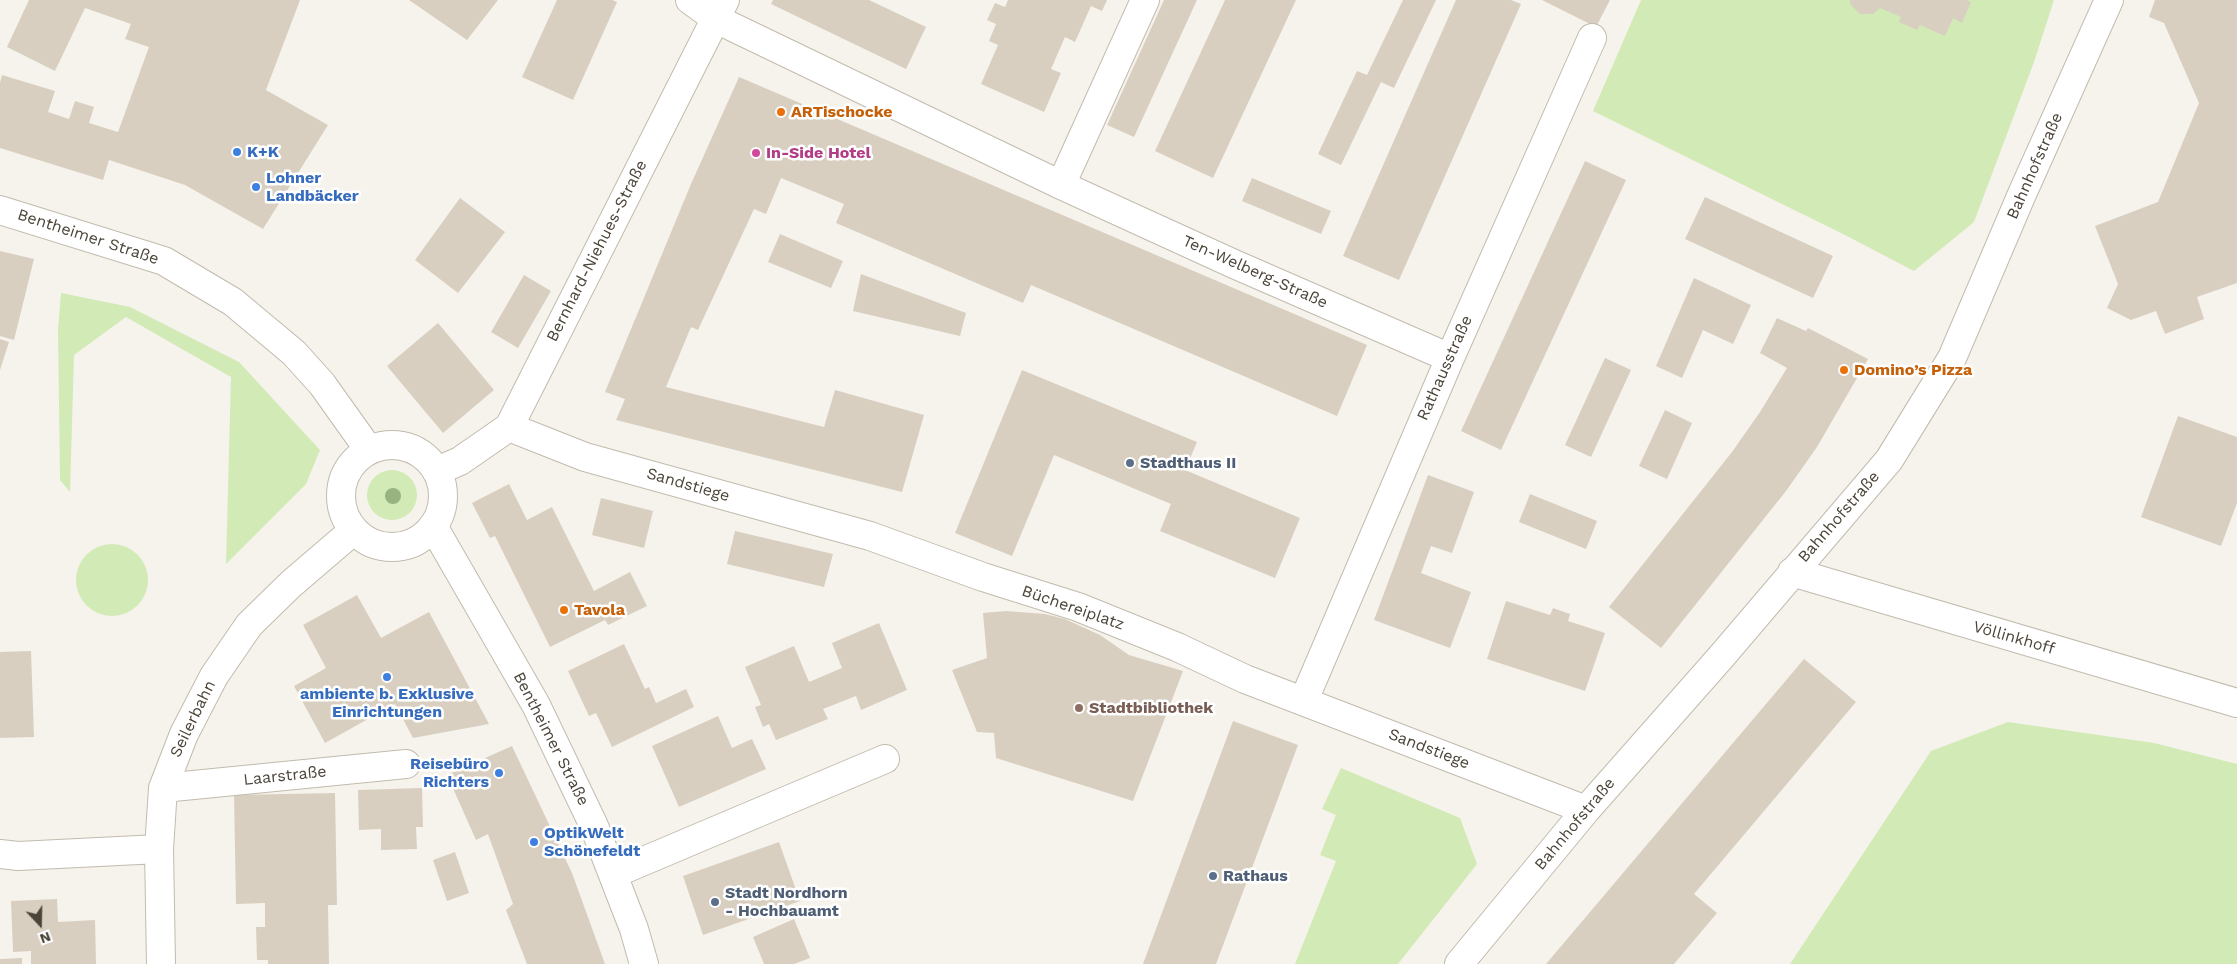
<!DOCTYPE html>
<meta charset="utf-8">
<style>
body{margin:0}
#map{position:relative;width:2237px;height:964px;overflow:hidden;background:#f6f3ec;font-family:"Work Sans",sans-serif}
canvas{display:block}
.north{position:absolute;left:15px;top:899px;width:50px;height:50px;-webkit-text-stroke:4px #fff;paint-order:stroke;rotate:159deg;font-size:14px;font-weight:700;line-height:20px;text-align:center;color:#4b4439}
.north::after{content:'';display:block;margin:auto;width:18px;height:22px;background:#4b4439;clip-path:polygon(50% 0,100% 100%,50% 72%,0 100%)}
</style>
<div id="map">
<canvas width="2237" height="964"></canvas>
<div class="north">N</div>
</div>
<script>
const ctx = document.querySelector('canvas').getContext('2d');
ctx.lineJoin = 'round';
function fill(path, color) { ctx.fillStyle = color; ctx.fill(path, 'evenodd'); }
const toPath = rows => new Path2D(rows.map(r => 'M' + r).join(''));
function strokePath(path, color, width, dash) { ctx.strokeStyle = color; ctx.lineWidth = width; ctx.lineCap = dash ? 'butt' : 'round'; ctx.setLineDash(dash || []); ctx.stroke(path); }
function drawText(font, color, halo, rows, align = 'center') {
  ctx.font = font + ' "Work Sans",sans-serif'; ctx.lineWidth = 5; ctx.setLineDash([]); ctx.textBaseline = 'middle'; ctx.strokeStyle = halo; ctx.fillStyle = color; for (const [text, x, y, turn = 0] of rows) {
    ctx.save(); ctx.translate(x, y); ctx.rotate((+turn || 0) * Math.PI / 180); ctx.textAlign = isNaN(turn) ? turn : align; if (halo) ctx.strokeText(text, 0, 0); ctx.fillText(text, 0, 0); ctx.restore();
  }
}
const green = toPath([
 [1641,0,2054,0,2034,62,1974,222,1914,271,1843,234,1593,111],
 [61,293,130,307,239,362,320,450,306,484,226,564,231,377,126,317,74,355,70,492,60,480,58,329],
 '367 495a25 25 0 1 1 50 0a25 25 0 1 1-50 0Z',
 '76 580a36 36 0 1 1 72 0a36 36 0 1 1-72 0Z',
 [2008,722,2154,743,2237,764,2237,964,1790,964,1931,751],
 [1341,768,1460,818,1477,864,1398,964,1295,964,1336,861,1320,855,1336,815,1322,809]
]);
const building = toPath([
 [29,0,300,0,266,90,328,125,263,229,185,185,109,160,103,180,0,148,0,83,2,75,55,91,48,112,69,119,75,101,94,107,89,123,118,132,149,47,125,39,131,24,85,8,55,71,7,47],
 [409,0,498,0,467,40],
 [557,0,612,0,617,2,573,100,522,77],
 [773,0,869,0,926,27,906,69,771,4],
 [1008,0,1107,0,1102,11,1091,6,1075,42,1065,37,1051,69,1061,73,1044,112,981,84,998,45,989,41,996,24,987,20,995,3,1005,7],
 [1164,0,1197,0,1134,137,1107,125],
 [1225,0,1296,0,1213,178,1155,151],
 [1403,0,1436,0,1394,88,1381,82,1341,165,1318,154,1357,71,1367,75],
 [1456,0,1511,0,1521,4,1399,280,1343,256],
 [1542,0,1610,0,1596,27],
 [1850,0,1966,0,1971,2,1962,23,1953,18,1945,36,1920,25,1917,30,1899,22,1901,17,1880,8,1873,14,1860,14,1850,4],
 [2155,0,2237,0,2237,283,2197,297,2204,319,2165,334,2156,311,2131,320,2107,308,2118,284,2095,226,2158,202,2199,103,2164,23,2149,17],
 [739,77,1367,345,1337,416,1031,285,1023,303,836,223,844,204,781,178,766,214,754,209,698,330,691,327,666,387,824,427,835,390,924,415,902,492,616,420,625,399,605,392,691,184],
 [1585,161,1626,180,1501,450,1461,431],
 [1252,178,1331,211,1321,234,1242,201],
 [1705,197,1833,256,1813,298,1685,239],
 [460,198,505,232,458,293,415,260],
 [780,234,843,261,831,288,768,262],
 [0,251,34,259,14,340,0,336],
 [861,274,966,313,960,336,853,311],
 [524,275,551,291,518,348,491,332],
 [1694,278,1751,305,1733,344,1703,330,1682,378,1656,366],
 [1777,318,1806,331,1808,328,1868,359,1817,447,1786,491,1661,648,1609,607,1732,452,1760,412,1787,368,1760,353],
 [438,323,494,390,443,433,387,366],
 [0,339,9,342,0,370],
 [1605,358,1631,370,1591,457,1565,445],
 [1022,370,1197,442,1185,470,1300,518,1275,578,1160,531,1171,504,1054,455,1012,556,955,533],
 [1665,410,1692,423,1667,479,1639,466],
 [2178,416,2237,437,2237,503,2221,546,2141,517],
 [1428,475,1474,492,1452,553,1431,546,1421,573,1471,592,1450,648,1374,620],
 [509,484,527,520,552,507,594,591,630,572,647,606,608,625,605,620,550,647,495,536,490,538,472,503],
 [1530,494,1597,521,1586,549,1519,522],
 [601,498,653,511,644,548,592,535],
 [735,531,833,554,824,587,727,564],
 [357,595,381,638,429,612,489,724,413,738,395,704,325,743,294,686,326,668,303,625],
 [1506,601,1550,615,1553,608,1570,614,1568,621,1605,633,1585,691,1487,659],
 [1006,611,1045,614,1065,619,1100,635,1129,655,1183,671,1133,801,996,758,994,733,977,732,952,670,987,658,983,613],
 [879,623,907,690,861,710,856,696,823,709,828,719,776,740,769,724,763,727,755,707,761,705,745,667,794,646,809,682,842,668,832,643],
 [624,644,645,689,649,687,656,703,686,689,694,707,612,747,596,713,589,716,568,671],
 [31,651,34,737,0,738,0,652],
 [1804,659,1856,702,1694,894,1717,913,1674,964,1546,964],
 [718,716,732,748,752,739,766,769,679,807,652,746],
 [1233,721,1298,745,1216,964,1143,964],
 [512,746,572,873,605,964,527,964,506,910,513,904,488,834,476,840,447,775],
 [422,788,423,827,416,827,417,849,381,850,381,829,359,830,358,790],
 [335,793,337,905,328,905,329,964,268,964,268,960,257,960,256,927,265,927,265,903,236,904,234,795],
 [779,842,800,901,703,935,683,876],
 [455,852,469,893,447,901,433,860],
 [57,899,58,922,95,920,96,964,31,964,31,951,13,952,11,901],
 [794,919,810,958,794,964,764,964,753,937],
 [22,958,22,964,0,964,0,959]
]);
const minor = toPath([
 [690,0,716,19,1061,185,1234,264,1450,358],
 [1061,185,1145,0],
 [0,210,164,261,233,302,294,353,322,384,369,450],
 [509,427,585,457,870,536,983,577,1078,607,1177,647,1245,679,1586,810],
 '341 496a51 51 0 1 1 102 0a51 51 0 1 1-102 0Z',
 [437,471,460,461,509,427,725,0],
 [433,526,536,705,594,826,634,929,644,964],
 [1792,572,2237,703],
 [1304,700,1450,358,1592,38],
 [163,788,406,764],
 [0,854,18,856,159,849],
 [613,874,885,759],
 [161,964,159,849,163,788,184,734,214,676,249,625,291,584,354,530],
 [1459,964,1586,810,1721,657,1889,460,1952,358,2022,194,2109,0]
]);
const trees = [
 [393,496]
];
const markers = [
 [781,112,5,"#e8710a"],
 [237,152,5,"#3f7fe0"],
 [756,153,5,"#d1479c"],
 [256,187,5,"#3f7fe0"],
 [1844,370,5,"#e8710a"],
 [1130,463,5,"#5c6f8a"],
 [564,610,5,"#e8710a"],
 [387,677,5,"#3f7fe0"],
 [1079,708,5,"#8d6e63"],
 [499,773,5,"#3f7fe0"],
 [534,842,5,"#3f7fe0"],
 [1213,876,5,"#5c6f8a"],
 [715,902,5,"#5c6f8a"]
];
const foodNames = [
 ["ARTischocke",791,112],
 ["Domino’s Pizza",1854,370],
 ["Tavola",574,610]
];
const shopNames = [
 ["K+K",247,152],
 ["Lohner",266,178],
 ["Landbäcker",266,196],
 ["ambiente b. Exklusive",387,694,"center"],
 ["Einrichtungen",387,712,"center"],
 ["Reisebüro",489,764,"right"],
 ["Richters",489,782,"right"],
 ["OptikWelt",544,833],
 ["Schönefeldt",544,851]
];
const hotelNames = [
 ["In-Side Hotel",766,153]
];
const streetNames = [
 ["Bahnhofstraße",2035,166,-66],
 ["Bentheimer Straße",88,237,18],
 ["Bernhard-Niehues-Straße",597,251,-63],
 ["Ten-Welberg-Straße",1255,272,24],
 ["Rathausstraße",1445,368,-66],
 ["Sandstiege",688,485,16],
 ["Bahnhofstraße",1839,517,-49],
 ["Büchereiplatz",1073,608,19],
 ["Völlinkhoff",2014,638,16],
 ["Seilerbahn",193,719,-64],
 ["Bentheimer Straße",551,739,63],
 ["Sandstiege",1429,749,21],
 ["Laarstraße",285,776,-6],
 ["Bahnhofstraße",1575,824,-50]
];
const serviceNames = [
 ["Stadthaus II",1140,463],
 ["Rathaus",1223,876],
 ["Stadt Nordhorn",725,893],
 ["- Hochbauamt",725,911]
];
const educationNames = [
 ["Stadtbibliothek",1089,708]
];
fill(green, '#d2eab5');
fill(building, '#d8cfc1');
strokePath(minor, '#c2bbae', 30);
strokePath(minor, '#fff', 28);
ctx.fillStyle = '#97b381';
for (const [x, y] of trees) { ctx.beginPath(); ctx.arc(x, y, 8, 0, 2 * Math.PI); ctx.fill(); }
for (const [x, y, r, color] of markers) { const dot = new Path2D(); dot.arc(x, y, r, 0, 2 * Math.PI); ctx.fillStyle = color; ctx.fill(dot); strokePath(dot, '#fff', 2); }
drawText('bold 16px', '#c56008', '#fff', foodNames, 'left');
drawText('bold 16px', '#366cbe', '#fff', shopNames, 'left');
drawText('bold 16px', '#b23c85', '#fff', hotelNames, 'left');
drawText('16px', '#4b4439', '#fff', streetNames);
drawText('bold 16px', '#4e5e75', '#fff', serviceNames, 'left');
drawText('bold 16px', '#785e54', '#fff', educationNames, 'left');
</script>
